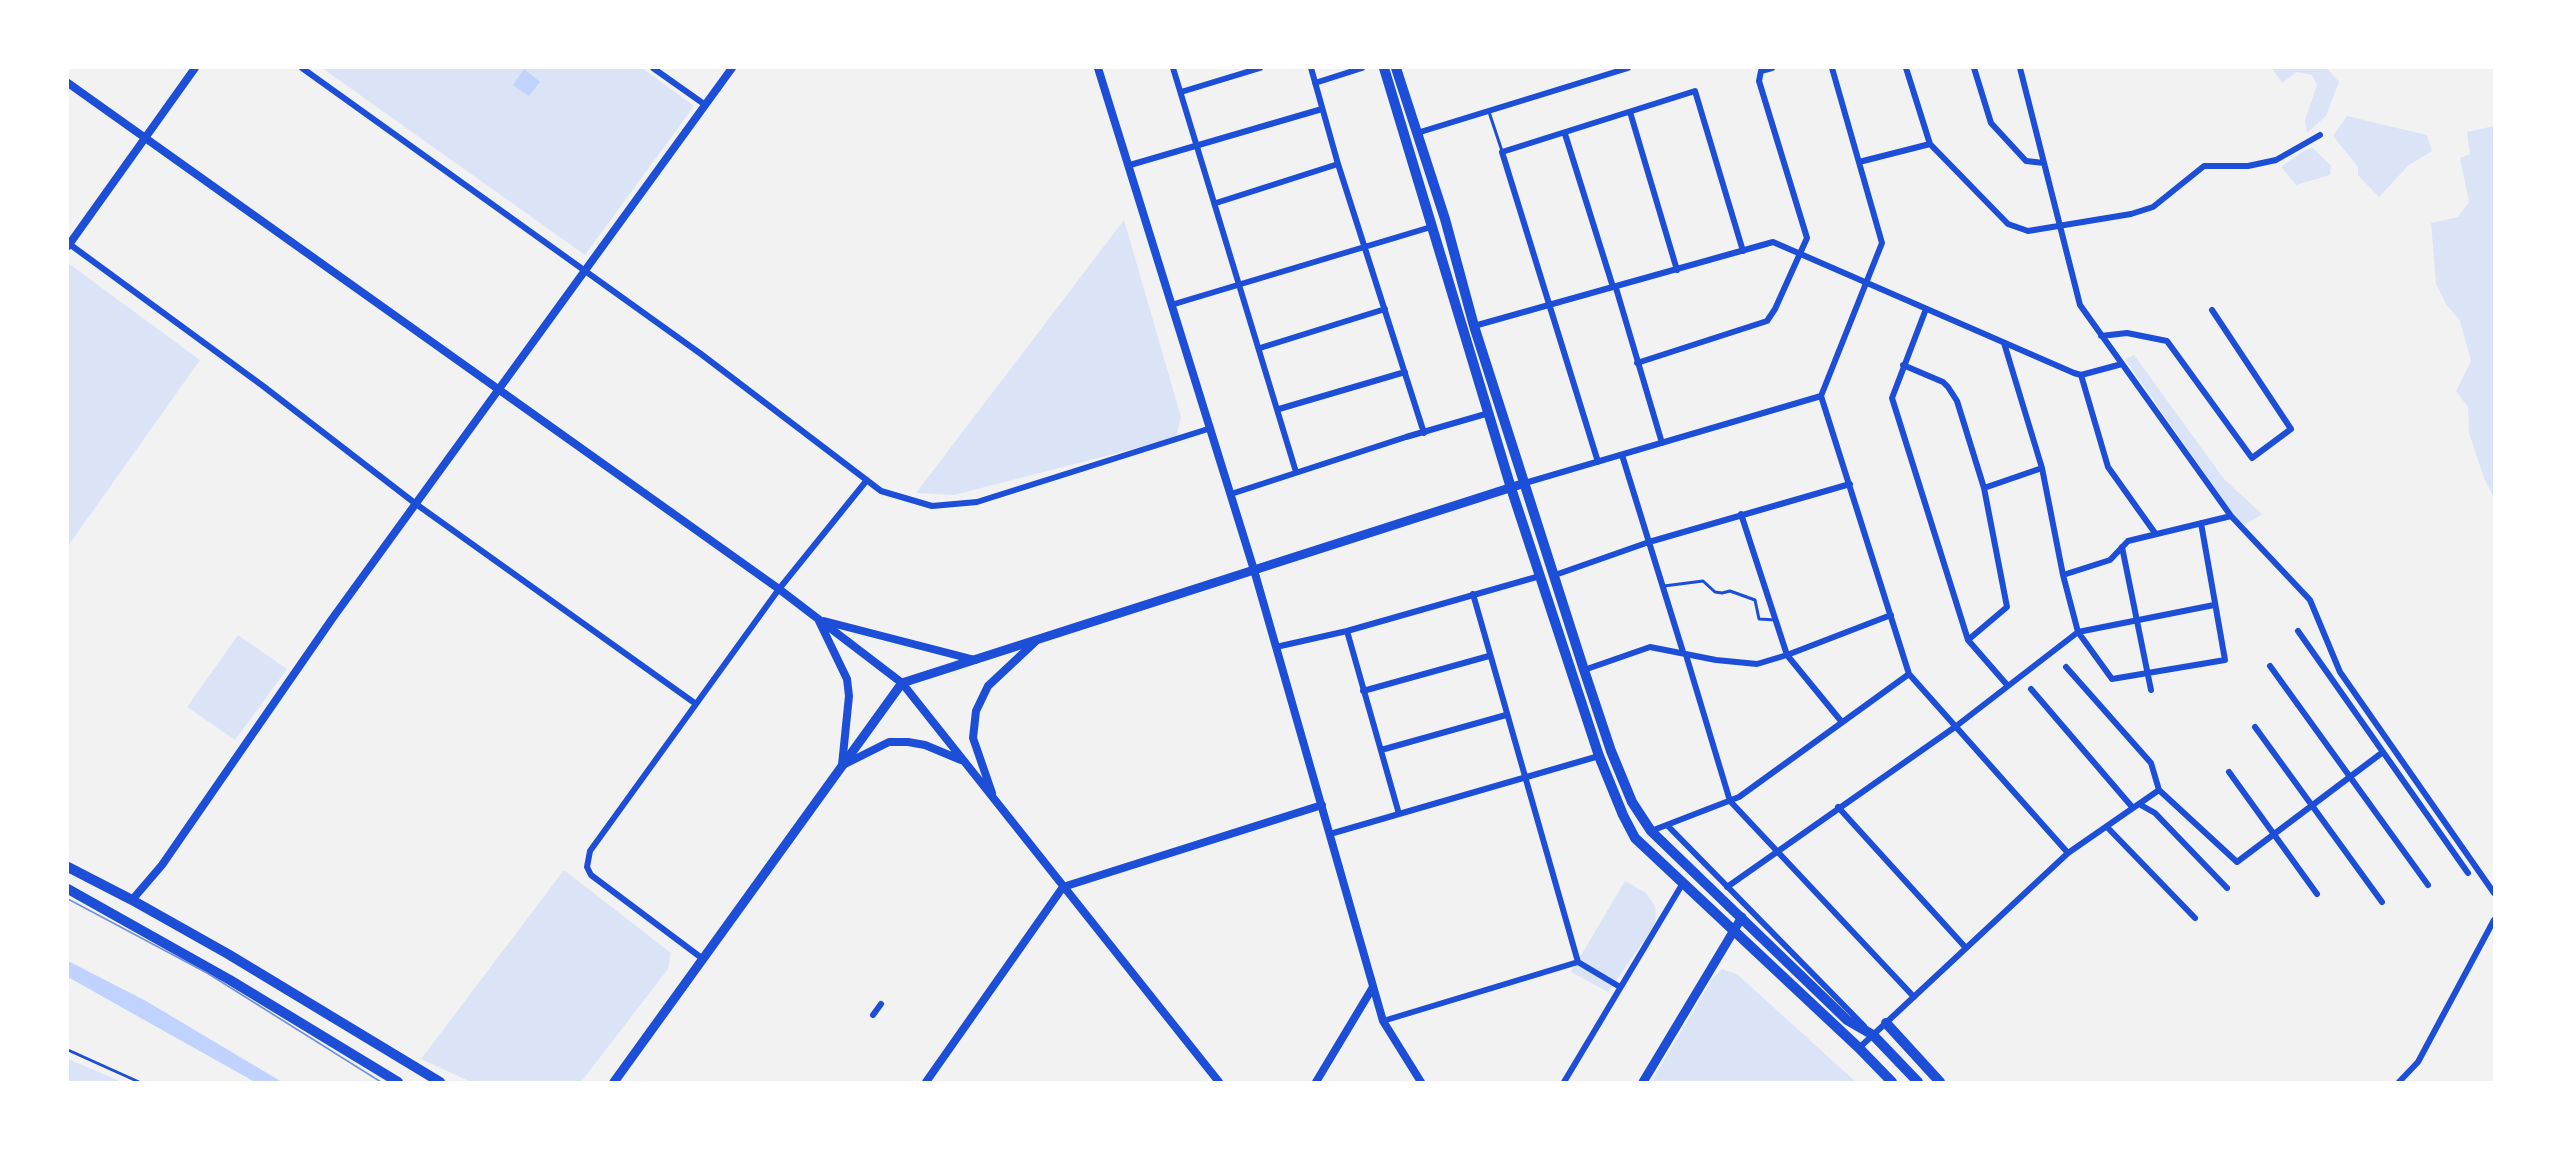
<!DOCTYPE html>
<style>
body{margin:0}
#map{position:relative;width:2562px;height:1150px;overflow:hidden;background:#f2f2f2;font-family:Helvetica,sans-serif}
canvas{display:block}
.frame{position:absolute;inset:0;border:69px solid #fff;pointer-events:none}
</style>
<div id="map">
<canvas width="2562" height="1150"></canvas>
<div class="frame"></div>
</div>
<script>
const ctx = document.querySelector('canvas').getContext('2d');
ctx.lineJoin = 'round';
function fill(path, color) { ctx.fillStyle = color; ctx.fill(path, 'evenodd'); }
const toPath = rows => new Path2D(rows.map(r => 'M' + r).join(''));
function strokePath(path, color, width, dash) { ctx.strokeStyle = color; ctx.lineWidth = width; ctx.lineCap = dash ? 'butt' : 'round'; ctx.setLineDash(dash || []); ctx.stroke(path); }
const green = toPath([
 [322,68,642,68,694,106,585,255],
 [2272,68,2327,68,2339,82,2326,116,2307,133,2305,120,2317,85,2312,75,2297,72,2282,83],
 [2347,116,2427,135,2432,151,2409,165,2379,197,2358,175,2358,167,2333,136],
 [2494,126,2494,498,2484,478,2469,433,2468,407,2456,391,2471,361,2460,321,2446,304,2436,284,2431,223,2458,217,2469,202,2460,158,2470,154,2467,132],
 [2313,148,2331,166,2330,175,2296,185,2281,167,2305,150],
 [1124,220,1181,417,1176,438,954,495,916,493],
 [68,263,200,360,68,546],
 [2134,355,2224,479,2262,514,2245,525,2234,516,2125,359],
 [238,635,287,669,235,740,187,707],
 [564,870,671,953,668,969,581,1082,471,1082,421,1059],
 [1625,881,1646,893,1655,906,1656,924,1608,992,1571,972],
 [1722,969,1737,974,1856,1082,1651,1082,1713,978],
 [68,1059,120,1081,125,1082,68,1082]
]);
const water = toPath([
 [524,69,540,82,529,96,513,85],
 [68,961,146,1001,282,1082,255,1082,155,1026,68,977]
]);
const service = toPath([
 [1489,112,1502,151],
 [1664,586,1703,581,1715,592,1722,593,1730,591,1755,600,1759,619,1776,620],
 [68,1050,139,1082]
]);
const minor = toPath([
 [302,68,701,354,881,491,932,506,977,502,1208,429],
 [653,68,704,104],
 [1173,68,1296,472],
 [1311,68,1338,164,1424,433],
 [1832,68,1882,243,1821,396,1909,674,2068,853],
 [1906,68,1930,144,2008,224,2028,231,2131,214,2153,207,2204,166,2248,166,2276,160,2320,135],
 [1974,68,1991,123,2026,161,2044,163],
 [2020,68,2080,305,2231,516,2310,600,2340,672,2494,893],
 [1315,83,1362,68],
 [1181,92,1260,68],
 [1630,112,1677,270],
 [1417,133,1628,68],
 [1565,134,1613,287],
 [1859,162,1930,144],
 [1130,165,1322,109],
 [1216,203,1338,164],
 [68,243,263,386,416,504,696,704],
 [1616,288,1662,443],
 [1171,305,1431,227],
 [1926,309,1892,398,1968,640,2008,686],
 [1474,326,1773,242,2074,373,2081,375,2122,364],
 [2101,336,2127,333,2167,341,2252,458,2291,429,2212,310],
 [2004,343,2042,468,2063,575,2078,632,2112,679,2225,660,2201,523],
 [1260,348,1385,309],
 [1637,363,1767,321,1775,309,1807,238,1759,81,1761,71,1772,68],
 [1903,365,1943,382,1948,387,1957,401,1984,488,2007,607,1968,640],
 [2081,375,2108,467,2155,533],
 [1279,409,1405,372],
 [1622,455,1683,652],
 [1598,462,1502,152,1695,91,1743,251],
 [1525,483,1821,396],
 [1984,488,2042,468],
 [1231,494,1406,437,1489,413],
 [1741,514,1787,655,1841,721],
 [2122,547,2151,690],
 [1555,575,1649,542,1850,484],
 [2063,575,2110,560,2128,541,2231,516],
 [1473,594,1578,962,1620,987],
 [1347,631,1399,814],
 [2298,631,2468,873],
 [1276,647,1347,631,1540,576],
 [1686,655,1730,801,1914,997],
 [2270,666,2428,885],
 [2066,667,2151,763,2159,790,2237,862,2383,752],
 [1584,670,1650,647,1716,660,1757,664,1787,655,1891,615],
 [2031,689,2133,808],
 [1363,691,1489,656],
 [2255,727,2382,902],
 [1381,750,1506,715],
 [2229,772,2317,894],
 [2139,804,2155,813,2227,888],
 [1838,807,1966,948],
 [1667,825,1864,1026],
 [2107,827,2195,918],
 [1651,831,1739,797,1909,674],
 [1330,834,1599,756],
 [1727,887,1955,727,2078,632,2214,605],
 [703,959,591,875,587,867,590,851,779,589,867,480],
 [873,1015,881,1004],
 [1383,1021,1578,962],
 [1859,1048,2068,853,2159,790],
 [1564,1082,1683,883],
 [2399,1082,2418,1062,2494,920]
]);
const tertiary = toPath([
 [1098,68,1254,570,1383,1021,1421,1082],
 [68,83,779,589,902,683,1219,1082],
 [68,246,195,68],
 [819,621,847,679,849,696,842,765],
 [824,621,975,660],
 [843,765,889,742,908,742,925,745,961,760],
 [992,793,973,738,976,711,988,686,1035,642],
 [132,900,162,865,332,619,732,68],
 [926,1082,1063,887,1322,805],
 [1316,1082,1373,987]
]);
const secondary = toPath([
 [614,1082,902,683,1525,483],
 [1643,1082,1742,917]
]);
const primary = toPath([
 [1384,68,1511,488,1599,756,1623,815,1635,838,1859,1048,1892,1082],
 [1396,68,1445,219,1474,326,1584,670,1611,751,1632,802,1651,831,1847,1020,1873,1035,1918,1082],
 [68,867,132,900,228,954,440,1082],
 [68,889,230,980,398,1082],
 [1886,1023,1940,1082]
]);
const tram = toPath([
 [68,899,207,973,381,1082]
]);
fill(green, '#dbe4f7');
fill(water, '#bfd3fe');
strokePath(service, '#1d4ed8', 3);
strokePath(minor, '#1d4ed8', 6);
strokePath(tertiary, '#1d4ed8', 8);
strokePath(secondary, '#1d4ed8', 9);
strokePath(primary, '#1d4ed8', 10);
strokePath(tram, '#7290e2', 1.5);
</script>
